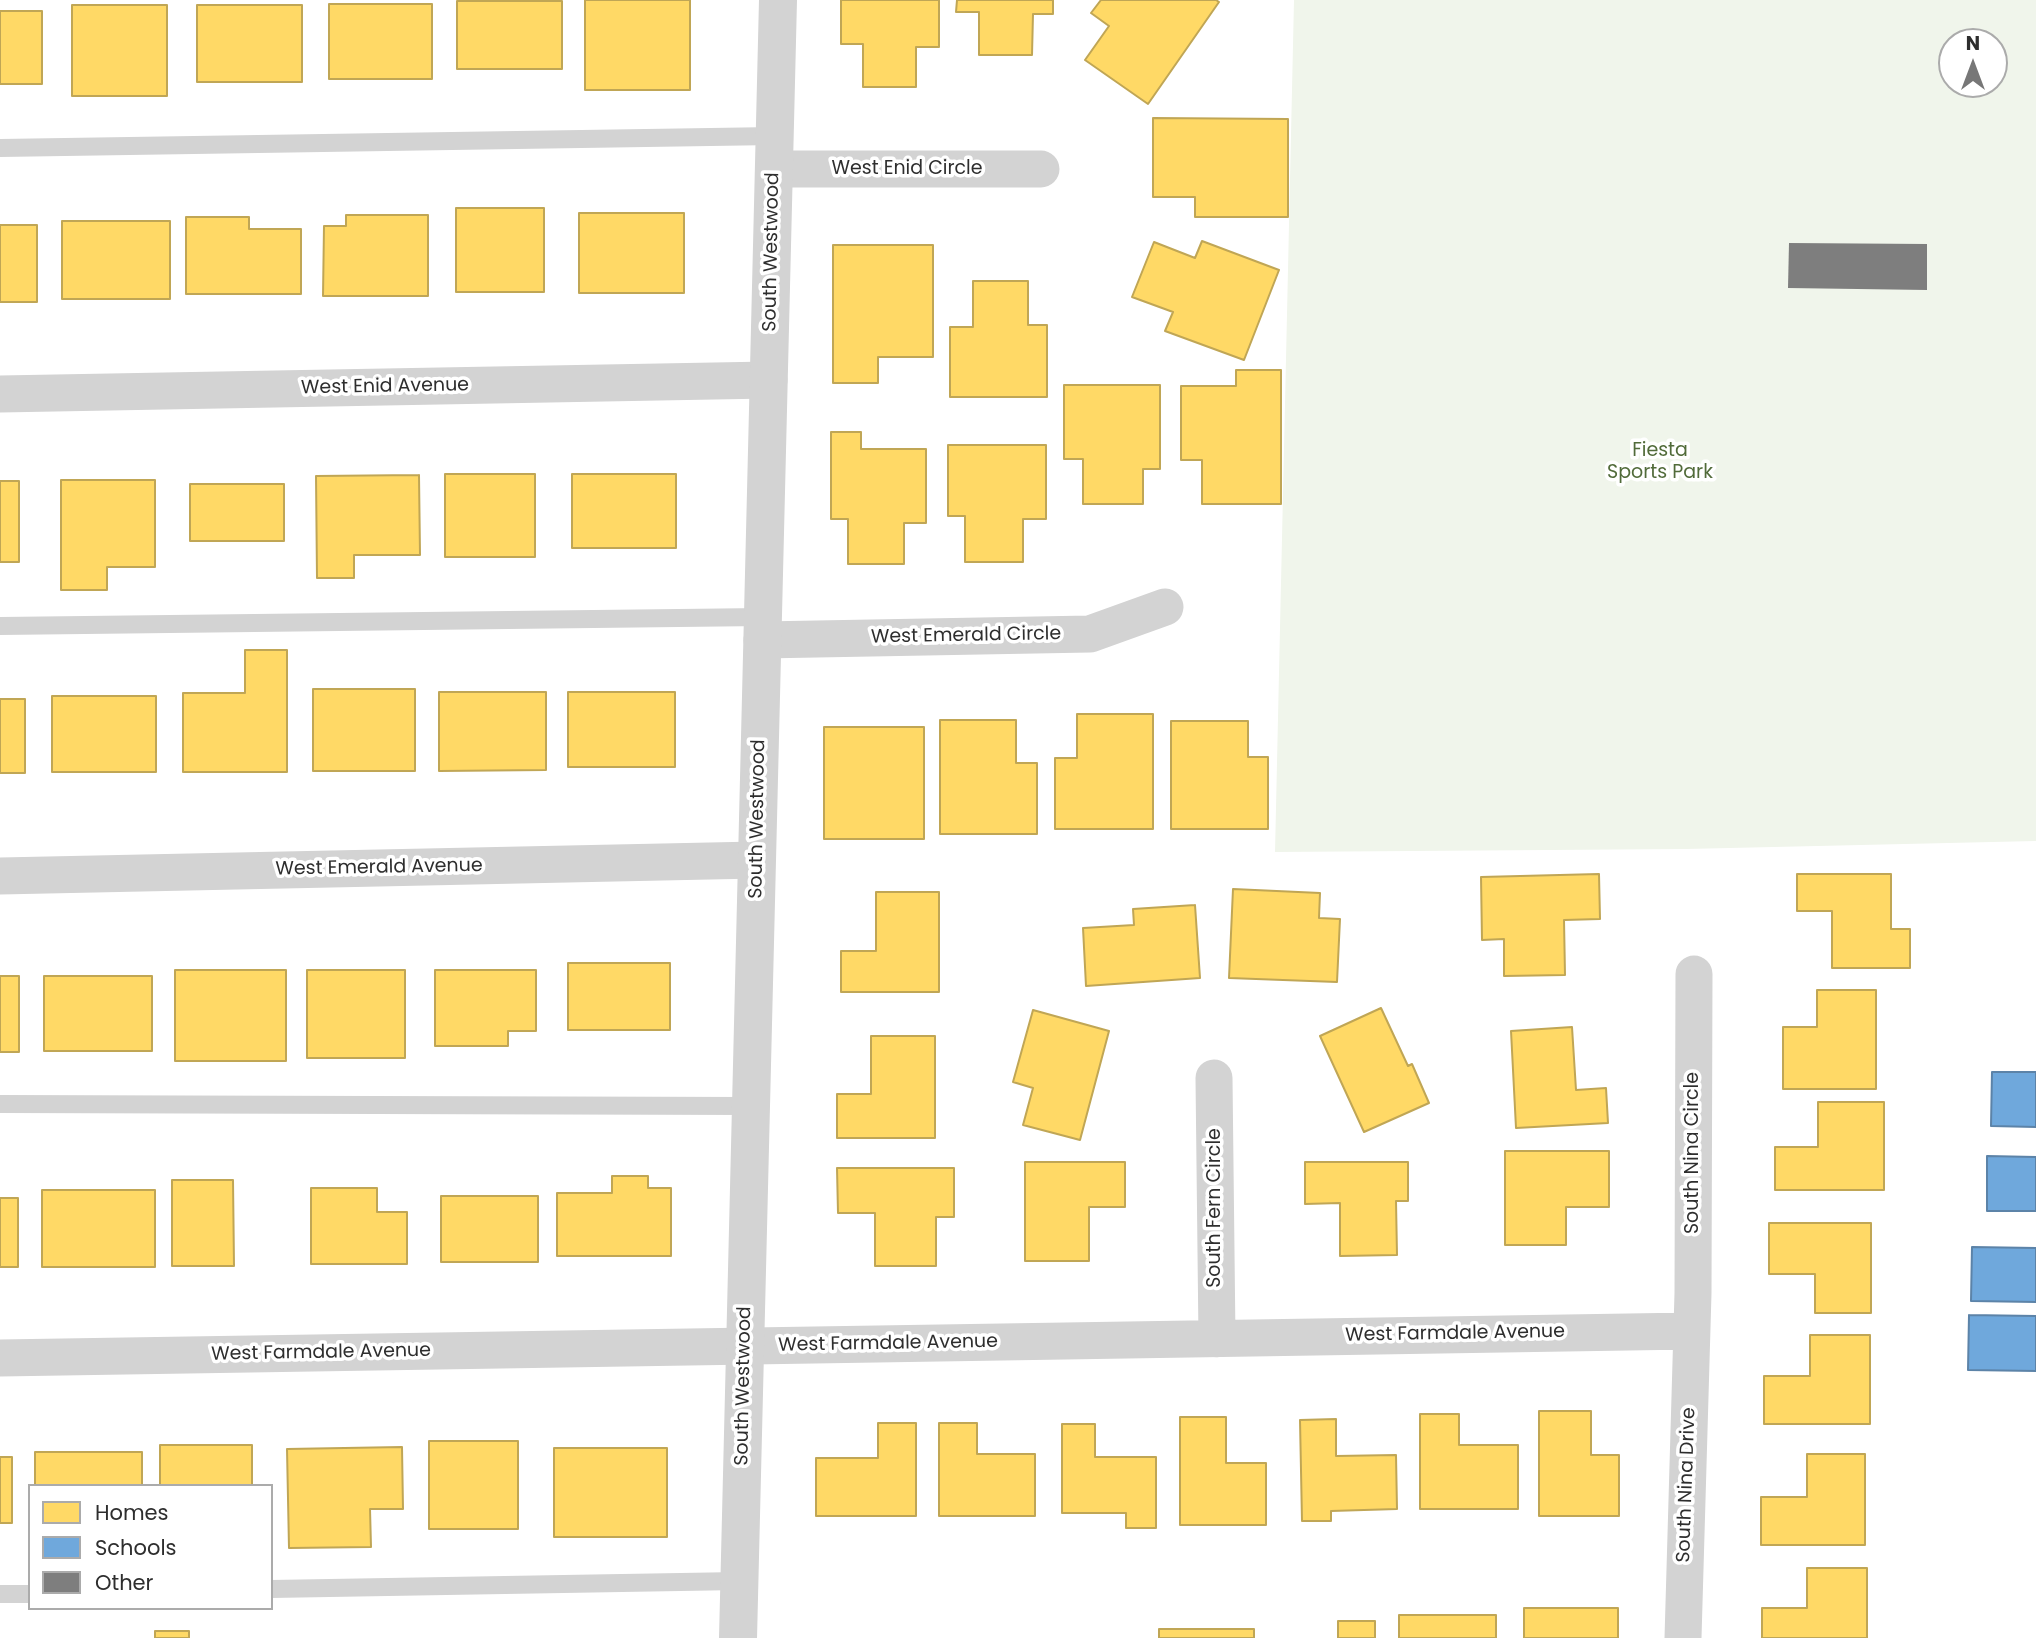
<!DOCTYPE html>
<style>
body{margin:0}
#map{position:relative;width:2036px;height:1638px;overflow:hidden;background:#fff;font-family:Poppins,sans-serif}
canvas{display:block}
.legend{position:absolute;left:28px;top:1484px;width:245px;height:126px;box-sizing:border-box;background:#fff;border:2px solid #ababab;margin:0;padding:9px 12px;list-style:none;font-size:21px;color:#2e2e2e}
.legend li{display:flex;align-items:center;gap:14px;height:35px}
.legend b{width:35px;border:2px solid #ababab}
.north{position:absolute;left:1938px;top:28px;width:70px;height:70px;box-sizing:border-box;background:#fff;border:2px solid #ababab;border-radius:50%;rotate:0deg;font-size:19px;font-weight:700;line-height:28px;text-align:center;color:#2e2e2e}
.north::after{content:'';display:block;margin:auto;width:24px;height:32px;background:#777;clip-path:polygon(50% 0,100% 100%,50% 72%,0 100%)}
</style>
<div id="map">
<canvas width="2036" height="1638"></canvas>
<ul class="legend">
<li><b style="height:19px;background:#ffd966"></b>Homes</li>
<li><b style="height:19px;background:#6fa8dc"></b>Schools</li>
<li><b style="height:19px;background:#7e7e7e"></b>Other</li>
</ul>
<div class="north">N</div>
</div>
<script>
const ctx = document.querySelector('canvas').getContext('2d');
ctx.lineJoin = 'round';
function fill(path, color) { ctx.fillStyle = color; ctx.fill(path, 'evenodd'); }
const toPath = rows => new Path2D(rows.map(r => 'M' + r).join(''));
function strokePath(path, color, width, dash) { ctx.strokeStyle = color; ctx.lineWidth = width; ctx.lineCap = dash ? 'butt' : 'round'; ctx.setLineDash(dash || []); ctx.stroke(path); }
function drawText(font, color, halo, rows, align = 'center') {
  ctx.font = font + ' Poppins,sans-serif'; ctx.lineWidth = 7; ctx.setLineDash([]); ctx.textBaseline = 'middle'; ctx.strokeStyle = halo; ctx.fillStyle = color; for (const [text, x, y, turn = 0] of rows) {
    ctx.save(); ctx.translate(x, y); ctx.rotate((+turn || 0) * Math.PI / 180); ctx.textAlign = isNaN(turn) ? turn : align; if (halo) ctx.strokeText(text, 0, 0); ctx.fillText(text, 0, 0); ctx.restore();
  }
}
const green = toPath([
 [1294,0,2036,0,2036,841,1686,849,1275,852],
 [1952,42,1994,42,1994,84,1952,84]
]);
const homes = toPath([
 [585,0,690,0,690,90,585,90,585,0],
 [841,0,939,0,939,47,916,47,916,87,863,87,863,44,841,44,841,0],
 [957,0,1053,0,1053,14,1033,14,1032,55,979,55,979,12,956,12,957,0],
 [1101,0,1216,0,1219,2,1148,104,1085,60,1109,26,1091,13,1101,0],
 [457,1,562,1,562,69,457,69,457,1],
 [329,4,432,4,432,79,329,79,329,4],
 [72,5,167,5,167,96,72,96,72,5],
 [197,5,302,5,302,82,197,82,197,5],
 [0,11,42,11,42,84,0,84,0,11],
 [1153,118,1288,119,1288,217,1195,217,1195,197,1153,197,1153,118],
 [456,208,544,208,544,292,456,292,456,208],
 [579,213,684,213,684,293,579,293,579,213],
 [346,215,428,215,428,296,323,296,324,226,346,226,346,215],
 [186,217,249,217,249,229,301,229,301,294,186,294,186,217],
 [62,221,170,221,170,299,62,299,62,221],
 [0,225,37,225,37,302,0,302,0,225],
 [1202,241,1279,270,1244,360,1165,331,1173,312,1132,297,1154,242,1195,258,1202,241],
 [833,245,933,245,933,357,878,357,878,383,833,383,833,245],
 [973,281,1028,281,1028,325,1047,325,1047,397,950,397,950,327,973,327,973,281],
 [1236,370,1281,370,1281,504,1202,504,1202,460,1181,460,1181,386,1236,386,1236,370],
 [1064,385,1160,385,1160,469,1143,469,1143,504,1083,504,1083,459,1064,459,1064,385],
 [831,432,861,432,861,449,926,449,926,523,904,523,904,564,848,564,848,519,831,519,831,432],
 [948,445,1046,445,1046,519,1023,519,1023,562,965,562,965,516,948,516,948,445],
 [445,474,535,474,535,557,445,557,445,474],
 [572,474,676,474,676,548,572,548,572,474],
 [419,475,420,555,354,555,354,578,317,578,316,476,419,475],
 [61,480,155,480,155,567,107,567,107,590,61,590,61,480],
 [0,481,19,481,19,562,0,562,0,481],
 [190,484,284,484,284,541,190,541,190,484],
 [245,650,287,650,287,772,183,772,183,693,245,693,245,650],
 [313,689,415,689,415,771,313,771,313,689],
 [439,692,546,692,546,770,439,771,439,692],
 [568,692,675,692,675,767,568,767,568,692],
 [52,696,156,696,156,772,52,772,52,696],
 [0,699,25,699,25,773,0,773,0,699],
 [1077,714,1153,714,1153,829,1055,829,1055,758,1077,758,1077,714],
 [940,720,1016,720,1016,763,1037,763,1037,834,940,834,940,720],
 [1171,721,1248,721,1248,757,1268,757,1268,829,1171,829,1171,721],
 [824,727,924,727,924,839,824,839,824,727],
 [1599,874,1600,919,1564,920,1565,975,1504,976,1504,939,1482,940,1481,877,1599,874],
 [1797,874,1891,874,1891,929,1910,929,1910,968,1832,968,1832,911,1797,911,1797,874],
 [1233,889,1320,893,1319,918,1340,919,1337,982,1229,978,1233,889],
 [876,892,939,892,939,992,841,992,841,951,876,951,876,892],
 [1195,905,1200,978,1086,986,1083,928,1134,925,1133,909,1195,905],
 [568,963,670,963,670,1030,568,1030,568,963],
 [175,970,286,970,286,1061,175,1061,175,970],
 [307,970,405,970,405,1058,307,1058,307,970],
 [435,970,536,970,536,1031,508,1031,508,1046,435,1046,435,970],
 [0,976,19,976,19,1052,0,1052,0,976],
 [44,976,152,976,152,1051,44,1051,44,976],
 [1817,990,1876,990,1876,1089,1783,1089,1783,1027,1817,1027,1817,990],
 [1381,1008,1408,1066,1412,1064,1429,1103,1364,1132,1320,1036,1381,1008],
 [1033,1010,1109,1031,1080,1140,1023,1125,1033,1088,1013,1082,1033,1010],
 [1572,1027,1576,1090,1606,1088,1608,1123,1516,1128,1511,1031,1572,1027],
 [871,1036,935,1036,935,1138,837,1138,837,1094,871,1094,871,1036],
 [1818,1102,1884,1102,1884,1190,1775,1190,1775,1147,1818,1147,1818,1102],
 [1505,1151,1609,1151,1609,1207,1566,1207,1566,1245,1505,1245,1505,1151],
 [1025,1162,1125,1162,1125,1207,1089,1207,1089,1261,1025,1261,1025,1162],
 [1305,1162,1408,1162,1408,1201,1396,1201,1397,1255,1340,1256,1340,1203,1305,1204,1305,1162],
 [837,1168,954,1168,954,1217,936,1217,936,1266,875,1266,875,1213,838,1213,837,1168],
 [612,1176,648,1176,648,1188,671,1188,671,1256,557,1256,557,1193,612,1193,612,1176],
 [172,1180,233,1180,234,1266,172,1266,172,1180],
 [311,1188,377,1188,377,1212,407,1212,407,1264,311,1264,311,1188],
 [42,1190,155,1190,155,1267,42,1267,42,1190],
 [441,1196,538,1196,538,1262,441,1262,441,1196],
 [0,1198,18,1198,18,1267,0,1267,0,1198],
 [1769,1223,1871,1223,1871,1313,1815,1313,1815,1274,1769,1274,1769,1223],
 [1810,1335,1870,1335,1870,1424,1764,1424,1764,1376,1810,1376,1810,1335],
 [1539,1411,1591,1411,1591,1455,1619,1455,1619,1516,1539,1516,1539,1411],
 [1420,1414,1459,1414,1459,1445,1518,1445,1518,1509,1420,1509,1420,1414],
 [1180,1417,1226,1417,1226,1463,1266,1463,1266,1525,1180,1525,1180,1417],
 [1336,1419,1336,1456,1396,1455,1397,1509,1331,1511,1331,1521,1302,1521,1300,1420,1336,1419],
 [878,1423,916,1423,916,1516,816,1516,816,1458,878,1458,878,1423],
 [939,1423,977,1423,977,1454,1035,1454,1035,1516,939,1516,939,1423],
 [1062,1424,1095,1424,1095,1457,1156,1457,1156,1528,1126,1528,1126,1513,1062,1513,1062,1424],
 [429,1441,518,1441,518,1529,429,1529,429,1441],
 [160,1445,252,1445,252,1486,160,1486,160,1445],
 [402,1447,403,1509,370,1509,371,1547,289,1548,287,1449,402,1447],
 [554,1448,667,1448,667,1537,554,1537,554,1448],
 [35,1452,142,1452,142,1486,35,1486,35,1452],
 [1807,1454,1865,1454,1865,1545,1761,1545,1761,1497,1807,1497,1807,1454],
 [0,1457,12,1457,12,1523,0,1523,0,1457],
 [1807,1568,1867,1568,1867,1638,1762,1638,1762,1608,1807,1608,1807,1568],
 [1524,1608,1618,1608,1618,1638,1524,1638,1524,1608],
 [1399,1615,1496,1615,1496,1638,1399,1638,1399,1615],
 [1338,1621,1375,1621,1375,1638,1338,1638,1338,1621],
 [1159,1629,1254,1629,1254,1638,1159,1638,1159,1629],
 [155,1631,189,1631,189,1638,155,1638,155,1631]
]);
const schools = toPath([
 [1992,1072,2036,1072,2036,1127,1991,1126,1992,1072],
 [1987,1156,2036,1157,2036,1211,1987,1211,1987,1156],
 [1972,1247,2036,1248,2036,1302,1971,1301,1972,1247],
 [1969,1315,2036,1316,2036,1371,1968,1370,1969,1315]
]);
const building = toPath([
 [1789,243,1927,244,1927,290,1788,288]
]);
const service = toPath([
 [0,148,775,136],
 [0,626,763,617],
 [0,1104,751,1106],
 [271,1589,739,1581],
 [0,1594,30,1594]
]);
const minor = toPath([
 [774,169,1041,169],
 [0,394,769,380],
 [762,640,1090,634,1165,607],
 [0,876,757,860],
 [1214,1078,1217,1339],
 [0,1358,1691,1331],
 [1683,1638,1693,1293,1694,974]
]);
const tertiary = toPath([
 [738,1638,778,0]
]);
const streetNames = [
 ["West Enid Circle",907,169],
 ["South Westwood",772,252,-89],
 ["West Enid Avenue",385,387,-1],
 ["West Emerald Circle",966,636,-1],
 ["South Westwood",758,819,-89],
 ["West Emerald Avenue",379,868,-1],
 ["South Nina Circle",1693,1153,-90],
 ["South Fern Circle",1215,1208,-90],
 ["West Farmdale Avenue",1455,1334,-1],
 ["West Farmdale Avenue",888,1344,-1],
 ["West Farmdale Avenue",321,1353,-1],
 ["South Westwood",744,1386,-89],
 ["South Nina Drive",1687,1485,-88]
];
const parkNames = [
 ["Fiesta",1660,451],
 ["Sports Park",1660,473]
];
fill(green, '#f0f5eb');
fill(homes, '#ffd966');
strokePath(homes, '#c0a655', 2);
fill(schools, '#6fa8dc');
strokePath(schools, '#5c83a8', 2);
fill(building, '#7e7e7e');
strokePath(service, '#d3d3d3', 18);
strokePath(minor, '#d3d3d3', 37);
strokePath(tertiary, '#d3d3d3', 38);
drawText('19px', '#2e2e2e', '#fff', streetNames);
drawText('19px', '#516b3a', '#fff', parkNames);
</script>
